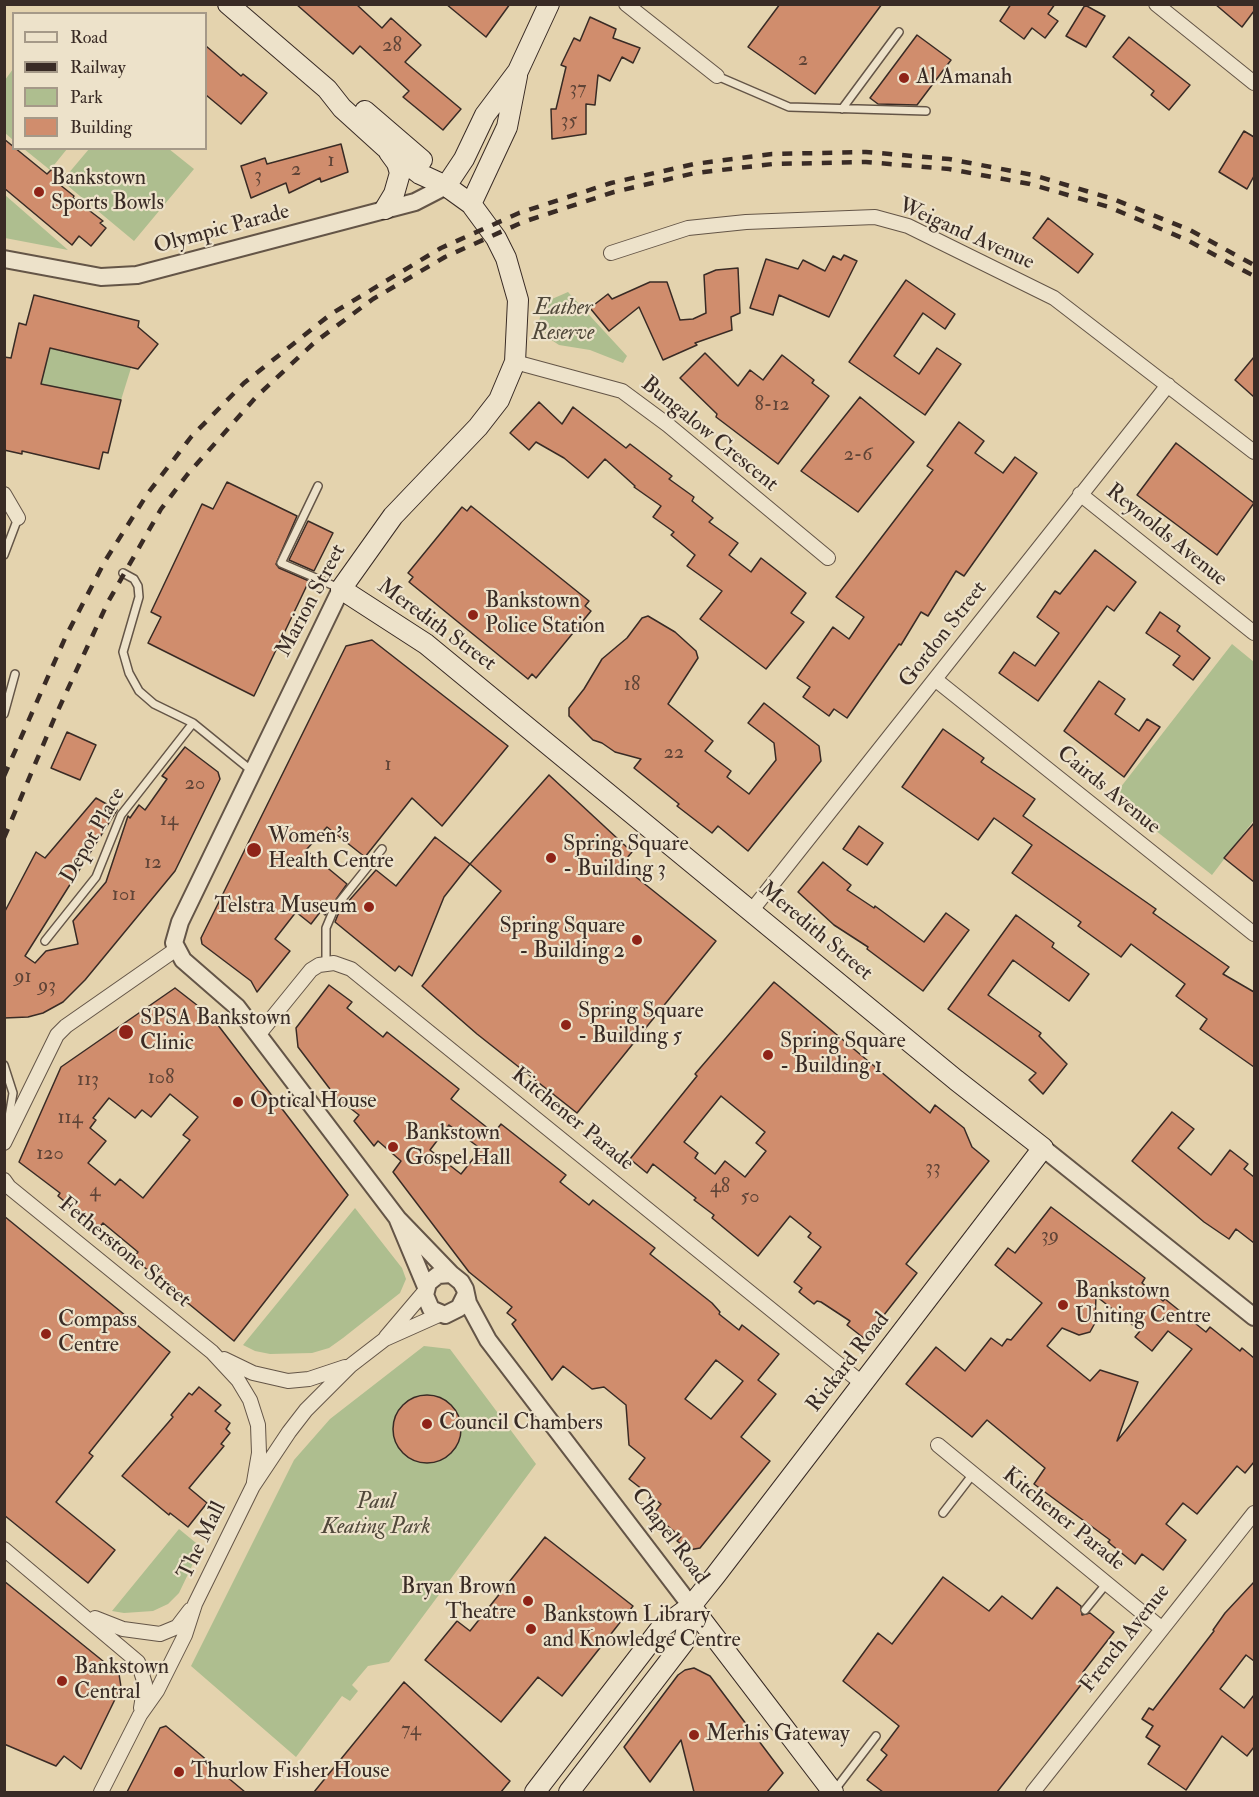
<!DOCTYPE html>
<style>
body{margin:0}
#map{position:relative;width:1259px;height:1797px;overflow:hidden;background:#e4d3ae;font-family:"IM FELL Double Pica",serif}
canvas{display:block}
.frame{position:absolute;inset:0;border:6px solid #392b25;pointer-events:none}
.legend{position:absolute;left:12px;top:12px;width:195px;height:138px;box-sizing:border-box;background:#ede2ca;border:2px solid #a59988;margin:0;padding:8px 10px;list-style:none;font-size:18px;color:#392b25}
.legend li{display:flex;align-items:center;gap:12px;height:30px}
.legend b{width:30px;border:2px solid #a59988}
</style>
<div id="map">
<canvas width="1259" height="1797"></canvas>
<div class="frame"></div>
<ul class="legend">
<li><b style="height:8px;background:#ede2ca"></b>Road</li>
<li><b style="height:8px;background:#392b25"></b>Railway</li>
<li><b style="height:16px;background:#aebe8f"></b>Park</li>
<li><b style="height:16px;background:#d08d6d"></b>Building</li>
</ul>
</div>
<script>
const ctx = document.querySelector('canvas').getContext('2d');
ctx.lineJoin = 'round';
function fill(path, color) { ctx.fillStyle = color; ctx.fill(path, 'evenodd'); }
const toPath = rows => new Path2D(rows.map(r => 'M' + r).join(''));
function strokePath(path, color, width, dash) { ctx.strokeStyle = color; ctx.lineWidth = width; ctx.lineCap = dash ? 'butt' : 'round'; ctx.setLineDash(dash || []); ctx.stroke(path); }
function drawText(font, color, halo, rows, align = 'center') {
  ctx.font = font + ' "IM FELL Double Pica",serif'; ctx.lineWidth = 4.5; ctx.setLineDash([]); ctx.textBaseline = 'middle'; ctx.strokeStyle = halo; ctx.fillStyle = color; for (const [text, x, y, turn = 0] of rows) {
    ctx.save(); ctx.translate(x, y); ctx.rotate((+turn || 0) * Math.PI / 180); ctx.textAlign = isNaN(turn) ? turn : align; if (halo) ctx.strokeText(text, 0, 0); ctx.fillText(text, 0, 0); ctx.restore();
  }
}
const green = toPath([
 [13,69,13,140,4,132,5,80],
 [24,149,67,149,50,170],
 [89,149,169,149,194,169,134,241,62,181],
 [4,195,5,195,68,250,5,238],
 [568,292,627,356,623,363,590,350,559,345,547,337,539,321,542,310,552,299],
 [50,348,131,368,121,400,41,384],
 [1232,644,1254,662,1254,820,1212,875,1113,797],
 [355,1208,402,1268,406,1279,400,1293,343,1338,329,1348,312,1353,270,1354,255,1351,243,1345],
 [424,1346,450,1349,536,1464,389,1662,368,1666,352,1685,358,1691,350,1701,342,1696,296,1757,191,1666,294,1460,330,1419],
 [179,1529,201,1547,179,1593,168,1604,153,1611,124,1613,112,1611]
]);
const building = toPath([
 [296,4,356,4,382,28,391,18,421,45,405,62,461,109,443,130,403,97,409,91,360,46,353,54,296,4],
 [446,4,510,4,486,37,446,4],
 [780,4,882,4,815,94,748,47,780,4],
 [1011,4,1055,4,1048,14,1058,21,1045,38,1032,28,1024,39,1000,21,1011,4],
 [1215,4,1254,4,1254,11,1242,27,1215,4],
 [1085,5,1105,16,1086,47,1066,36,1085,5],
 [590,17,616,29,613,38,640,48,633,63,622,57,610,81,598,75,595,105,586,104,586,134,552,139,551,109,556,109,566,67,561,65,574,38,580,41,590,17],
 [917,35,951,60,917,105,878,104,870,98,917,35],
 [1129,37,1190,85,1169,110,1151,95,1154,91,1113,57,1129,37],
 [206,46,241,76,243,74,267,93,241,124,206,95,206,46],
 [1244,131,1254,137,1254,176,1247,189,1219,172,1244,131],
 [4,139,47,174,55,166,66,175,59,184,74,196,73,198,103,221,100,223,106,228,91,246,79,236,72,245,4,188,4,139],
 [341,144,348,172,321,182,320,178,289,193,286,183,251,198,241,166,265,158,267,164,341,144],
 [1048,218,1093,254,1078,273,1033,238,1048,218],
 [844,255,857,261,829,317,779,295,773,315,750,308,766,259,798,269,803,260,825,271,833,256,841,260,844,255],
 [738,268,740,313,731,317,732,330,695,343,697,345,663,360,639,307,609,331,590,308,608,294,612,299,650,282,667,282,680,320,693,319,706,313,704,275,716,270,738,268],
 [906,280,955,314,945,329,923,313,894,356,919,374,937,348,961,364,925,415,849,362,906,280],
 [34,295,139,321,138,327,158,344,138,369,50,348,41,384,121,400,108,453,103,452,99,469,22,451,22,454,4,450,4,357,11,358,19,323,26,325,34,295],
 [705,353,738,386,750,370,763,380,782,355,814,380,812,383,829,396,778,464,716,417,717,414,680,378,705,353],
 [1254,357,1254,397,1235,380,1254,357],
 [860,397,914,442,858,512,801,471,860,397],
 [539,402,562,424,573,407,626,448,630,444,672,476,669,479,694,497,692,501,713,518,709,522,738,543,729,555,751,572,761,558,806,593,791,613,804,622,766,669,700,619,722,591,687,566,695,555,671,535,674,532,653,517,661,506,634,487,635,486,605,459,588,478,564,458,536,442,529,450,510,433,539,402],
 [959,422,984,441,975,453,1003,473,1015,457,1037,473,964,576,956,571,928,616,921,612,901,645,899,644,847,718,834,709,829,716,803,697,810,687,797,678,833,627,849,639,864,617,836,597,933,470,927,466,959,422],
 [1176,443,1254,503,1217,555,1137,495,1176,443],
 [227,482,297,516,276,564,279,568,309,581,254,696,148,643,161,617,151,612,202,504,213,509,227,482],
 [471,506,589,601,585,606,591,611,536,678,532,674,528,679,409,582,413,577,408,573,462,507,467,511,471,506],
 [308,521,333,533,314,571,289,560,308,521],
 [1095,550,1136,582,1114,611,1107,606,1038,701,999,673,1014,652,1035,666,1059,633,1037,617,1055,591,1060,594,1095,550],
 [1160,612,1180,626,1177,631,1210,658,1193,680,1173,665,1180,656,1146,633,1160,612],
 [648,616,675,632,696,651,698,658,668,704,713,741,705,751,731,771,727,777,749,794,776,760,774,743,748,723,764,703,819,746,821,761,748,851,718,826,712,833,677,806,679,804,634,768,641,759,615,752,602,743,593,740,569,716,569,708,584,689,602,659,627,638,642,618,648,616],
 [372,640,508,746,442,826,412,798,365,857,327,827,306,850,347,884,325,915,321,911,311,924,296,912,275,939,290,951,257,992,251,981,202,944,201,938,346,646,372,640],
 [1099,681,1125,699,1115,714,1139,731,1147,719,1160,727,1124,777,1064,731,1099,681],
 [943,729,984,758,981,762,1035,799,1023,816,1156,909,1153,913,1229,967,1223,974,1254,992,1254,1067,1200,1029,1207,1019,1176,996,1185,984,1131,944,1121,957,1078,926,1081,922,1012,873,1032,845,994,818,978,840,902,787,943,729],
 [67,732,96,745,80,780,51,768,67,732],
 [185,747,218,772,220,779,175,871,85,980,63,1002,43,1013,28,1017,4,1018,4,913,36,852,45,858,96,798,117,810,25,956,35,963,46,951,78,944,73,921,106,882,128,816,130,818,139,805,145,810,167,779,162,776,185,747],
 [549,775,632,852,621,865,716,941,577,1113,477,1034,422,986,501,891,470,864,549,775],
 [1254,823,1254,882,1224,858,1254,823],
 [859,826,883,843,867,865,843,849,859,826],
 [435,837,470,864,444,897,412,976,399,966,395,971,335,922,339,912,376,870,396,886,435,837],
 [823,862,851,885,847,890,874,908,875,906,924,942,946,913,969,930,923,991,867,949,868,947,834,925,798,892,823,862],
 [1016,915,1054,943,1052,947,1089,974,1069,1001,1013,960,988,995,1041,1033,1039,1036,1067,1064,1043,1094,1029,1080,1036,1073,948,1009,1016,915],
 [774,982,930,1113,935,1105,964,1128,972,1147,989,1161,906,1264,917,1273,865,1339,847,1325,850,1321,821,1302,817,1301,814,1304,799,1292,802,1288,794,1282,821,1247,808,1237,811,1233,790,1216,758,1256,712,1218,714,1215,694,1200,696,1198,653,1164,647,1173,630,1159,697,1076,695,1074,774,982],
 [721,1096,765,1132,756,1143,766,1151,745,1177,725,1161,715,1174,695,1158,698,1153,684,1142,721,1096],
 [329,985,352,1002,347,1008,383,1037,387,1032,459,1089,451,1099,494,1133,501,1124,566,1175,560,1182,589,1205,593,1200,655,1248,650,1254,712,1303,720,1312,719,1314,739,1330,742,1325,779,1354,758,1380,776,1394,741,1437,770,1461,700,1548,689,1550,677,1541,681,1537,653,1514,661,1504,629,1479,645,1458,629,1445,626,1405,604,1387,592,1389,563,1366,552,1380,512,1324,516,1320,507,1313,512,1307,469,1272,393,1172,401,1161,378,1141,374,1146,354,1121,359,1115,336,1097,298,1047,296,1028,329,985],
 [449,1125,481,1149,461,1174,430,1150,449,1125],
 [716,1360,743,1381,711,1419,685,1399,716,1360],
 [175,988,211,1016,348,1195,234,1341,133,1258,138,1252,103,1223,98,1229,58,1196,60,1193,19,1162,61,1067,175,988],
 [170,1094,198,1117,183,1135,190,1140,143,1198,120,1179,115,1185,88,1163,106,1141,90,1128,96,1120,93,1118,109,1098,135,1118,142,1110,151,1117,170,1094],
 [1172,1112,1194,1129,1178,1148,1211,1175,1230,1150,1248,1164,1244,1169,1254,1177,1254,1243,1236,1229,1229,1239,1204,1222,1132,1161,1172,1112],
 [1051,1207,1145,1278,1142,1283,1163,1301,1165,1299,1206,1332,1210,1327,1240,1351,1242,1348,1254,1358,1254,1462,1245,1473,1237,1466,1197,1514,1183,1503,1166,1524,1186,1540,1163,1570,1142,1554,1135,1564,1108,1542,1110,1540,1034,1484,1045,1468,987,1420,972,1437,906,1384,936,1347,965,1371,991,1338,1002,1346,1007,1339,1011,1340,1042,1303,995,1265,1008,1248,1015,1253,1051,1207],
 [1096,1296,1140,1331,1135,1337,1152,1351,1168,1331,1192,1349,1117,1441,1138,1382,1100,1370,1090,1381,1047,1346,1062,1328,1079,1335,1090,1332,1095,1323,1096,1296],
 [4,1216,170,1352,89,1453,93,1456,56,1502,115,1550,88,1583,4,1515,4,1216],
 [199,1387,221,1405,215,1411,230,1423,226,1429,230,1433,221,1444,224,1446,189,1488,207,1503,188,1527,170,1513,169,1515,122,1476,173,1417,171,1415,189,1393,192,1395,199,1387],
 '393 1429a34 34 0 1 1 68 0a34 34 0 1 1-68 0Z',
 [545,1537,633,1606,562,1696,538,1677,501,1722,425,1660,457,1621,470,1631,545,1537],
 [943,1577,989,1611,1002,1596,1032,1619,1057,1587,1081,1606,1082,1615,1090,1613,1114,1632,1083,1672,1088,1676,997,1792,883,1792,867,1780,887,1755,881,1750,899,1726,843,1681,878,1633,892,1644,943,1577],
 [4,1581,119,1674,121,1687,81,1769,64,1756,56,1766,4,1744,4,1581],
 [1254,1582,1254,1661,1246,1655,1220,1689,1244,1708,1254,1695,1254,1747,1247,1756,1222,1736,1186,1790,1148,1764,1160,1746,1146,1737,1153,1726,1142,1719,1149,1708,1153,1710,1214,1631,1213,1630,1225,1613,1254,1582],
 [694,1668,710,1676,783,1773,767,1792,694,1792,681,1740,650,1782,624,1747,678,1675,685,1670,694,1668],
 [404,1682,510,1781,501,1792,314,1792,404,1682],
 [166,1726,196,1751,245,1792,127,1792,160,1728,166,1726]
]);
const service = toPath([
 [717,76,789,107,926,111],
 [842,109,899,32],
 [318,486,281,563,339,588],
 [4,555,18,518],
 [123,573,134,579,138,586,139,597,123,652,129,673,139,691,154,704,193,723],
 [4,714,15,674],
 [45,941,96,877,121,815,193,723,252,771],
 [326,964,326,928,334,909,382,849],
 [4,1065,13,1093,8,1123],
 [943,1513,973,1474],
 [1085,1610,1107,1583],
 [834,1791,876,1736]
]);
const minor = toPath([
 [626,4,717,76],
 [1156,4,1254,83],
 [611,253,688,228,746,222,875,217,908,226,1054,298,1254,452],
 [515,362,622,391,668,425,828,558],
 [4,494,18,518],
 [1080,494,1254,633],
 [936,680,1254,934],
 [752,910,1168,385],
 [259,1034,311,970,319,965,334,963,351,969,863,1384],
 [4,1143,57,1035,66,1026,175,950],
 [4,1180,9,1187,212,1352,238,1380,250,1400,258,1425,259,1453,254,1482],
 [386,1337,425,1291],
 [224,1359,253,1373,288,1381,309,1379,345,1367],
 [938,1445,1161,1628],
 [4,1549,138,1662,145,1684,141,1708],
 [95,1618,123,1629,160,1634,177,1627,190,1610],
 [101,1792,140,1715,157,1691,185,1635,195,1604,253,1486,289,1432,306,1410,350,1366,385,1339,441,1314],
 [1033,1792,1254,1513]
]);
const tertiary = toPath([
 [4,259,101,277,137,275,415,202,446,186],
 [341,589,180,922,174,943,183,960,237,1007,398,1219,451,1274],
 [1043,1148,1254,1317],
 [398,1220,426,1287],
 [466,1294,459,1308,445,1315,431,1309,425,1295,428,1283,438,1275,451,1274,461,1282,465,1289,468,1303,488,1340,691,1606]
]);
const secondary = toPath([
 [228,4,327,89,342,108,385,147,420,174,446,186,471,204,496,238,506,258,518,300,515,362,499,400,478,427,393,516,341,589,426,644,956,1080,1043,1148,715,1576,691,1606,661,1628,535,1792],
 [365,111,422,160],
 [446,186,464,159,485,115,518,71,549,4],
 [471,204,507,127,517,76],
 [385,209,394,194,400,173,397,163,389,152],
 [691,1606,833,1792],
 [569,1792,684,1642,691,1606]
]);
const rail = toPath([
 [4,776,66,636,105,561,148,493,191,437,244,383,331,314,441,248,519,213,611,183,694,164,772,154,866,152,949,159,1033,175,1113,199,1190,230,1254,265],
 [4,838,54,719,108,602,161,509,187,475,256,397,315,342,373,299,445,257,523,222,614,192,695,173,773,164,866,162,949,169,1030,184,1109,207,1187,240,1254,276]
]);
const markers = [
 [904,78,6,"#8f2418"],
 [39,192,6,"#8f2418"],
 [473,615,6,"#8f2418"],
 [254,850,8,"#8f2418"],
 [551,858,6,"#8f2418"],
 [369,907,6,"#8f2418"],
 [637,940,6,"#8f2418"],
 [566,1025,6,"#8f2418"],
 [126,1032,8,"#8f2418"],
 [768,1055,6,"#8f2418"],
 [238,1102,6,"#8f2418"],
 [393,1147,6,"#8f2418"],
 [1063,1305,6,"#8f2418"],
 [46,1334,6,"#8f2418"],
 [427,1424,6,"#8f2418"],
 [528,1601,6,"#8f2418"],
 [531,1629,6,"#8f2418"],
 [62,1681,6,"#8f2418"],
 [694,1735,6,"#8f2418"],
 [179,1772,6,"#8f2418"]
];
const numberNames = [
 ["28",392,47],
 ["2",803,61],
 ["37",578,90],
 ["35",569,122],
 ["1",331,162],
 ["2",296,171],
 ["3",258,177],
 ["8-12",772,406],
 ["2-6",858,456],
 ["18",632,686],
 ["22",674,754],
 ["1",388,766],
 ["20",195,785],
 ["14",169,821],
 ["12",153,864],
 ["101",124,896],
 ["91",23,978],
 ["93",47,987],
 ["108",161,1079],
 ["113",88,1081],
 ["114",70,1119],
 ["120",50,1155],
 ["33",933,1169],
 ["48",720,1188],
 ["4",95,1192],
 ["50",750,1198],
 ["39",1050,1237],
 ["74",411,1731]
];
const poiNames = [
 ["Al Amanah",916,78],
 ["Bankstown",51,179],
 ["Sports Bowls",51,204],
 ["Bankstown",485,602],
 ["Police Station",485,627],
 ["Women's",268,837],
 ["Health Centre",268,862],
 ["Spring Square",563,845],
 ["- Building 3",563,870],
 ["Telstra Museum",357,907,"right"],
 ["Spring Square",625,927,"right"],
 ["- Building 2",625,952,"right"],
 ["Spring Square",578,1012],
 ["- Building 5",578,1037],
 ["SPSA Bankstown",140,1019],
 ["Clinic",140,1044],
 ["Spring Square",780,1042],
 ["- Building 1",780,1067],
 ["Optical House",250,1102],
 ["Bankstown",405,1134],
 ["Gospel Hall",405,1159],
 ["Bankstown",1075,1292],
 ["Uniting Centre",1075,1317],
 ["Compass",58,1321],
 ["Centre",58,1346],
 ["Council Chambers",439,1424],
 ["Bryan Brown",516,1588,"right"],
 ["Theatre",516,1613,"right"],
 ["Bankstown Library",543,1616],
 ["and Knowledge Centre",543,1641],
 ["Bankstown",74,1668],
 ["Central",74,1693],
 ["Merhis Gateway",706,1735],
 ["Thurlow Fisher House",191,1772]
];
const streetNames = [
 ["Olympic Parade",222,230,-15],
 ["Weigand Avenue",966,235,24],
 ["Bungalow Crescent",709,435,39],
 ["Reynolds Avenue",1166,536,39],
 ["Marion Street",312,601,-62],
 ["Meredith Street",436,626,36],
 ["Gordon Street",944,635,-52],
 ["Cairds Avenue",1108,791,39],
 ["Depot Place",94,836,-60],
 ["Meredith Street",815,932,40],
 ["Kitchener Parade",572,1120,39],
 ["Fetherstone Street",124,1253,39],
 ["Rickard Road",849,1363,-52],
 ["Kitchener Parade",1063,1520,39],
 ["Chapel Road",669,1537,53],
 ["The Mall",203,1541,-64],
 ["French Avenue",1126,1639,-52]
];
const parkNames = [
 ["Eather",563,309],
 ["Reserve",563,334],
 ["Paul",376,1503],
 ["Keating Park",376,1528]
];
fill(green, '#aebe8f');
fill(building, '#d08d6d');
strokePath(building, '#392b25', 1.5);
strokePath(service, '#645547', 10);
strokePath(minor, '#645547', 16);
strokePath(tertiary, '#645547', 20);
strokePath(secondary, '#392b25', 22);
strokePath(service, '#ede2ca', 7);
strokePath(minor, '#ede2ca', 14);
strokePath(tertiary, '#ede2ca', 16);
strokePath(secondary, '#ede2ca', 20);
strokePath(rail, '#392b25', 4.5, [10, 10]);
for (const [x, y, r, color] of markers) { const dot = new Path2D(); dot.arc(x, y, r, 0, 2 * Math.PI); ctx.fillStyle = color; ctx.fill(dot); strokePath(dot, '#ede2ca', 2); }
drawText('20px', '#5f4437', null, numberNames);
drawText('22px', '#392b25', '#ede2ca', poiNames, 'left');
drawText('22px', '#392b25', '#ede2ca', streetNames);
drawText('italic 22px', '#50483a', '#ede2ca', parkNames);
</script>
